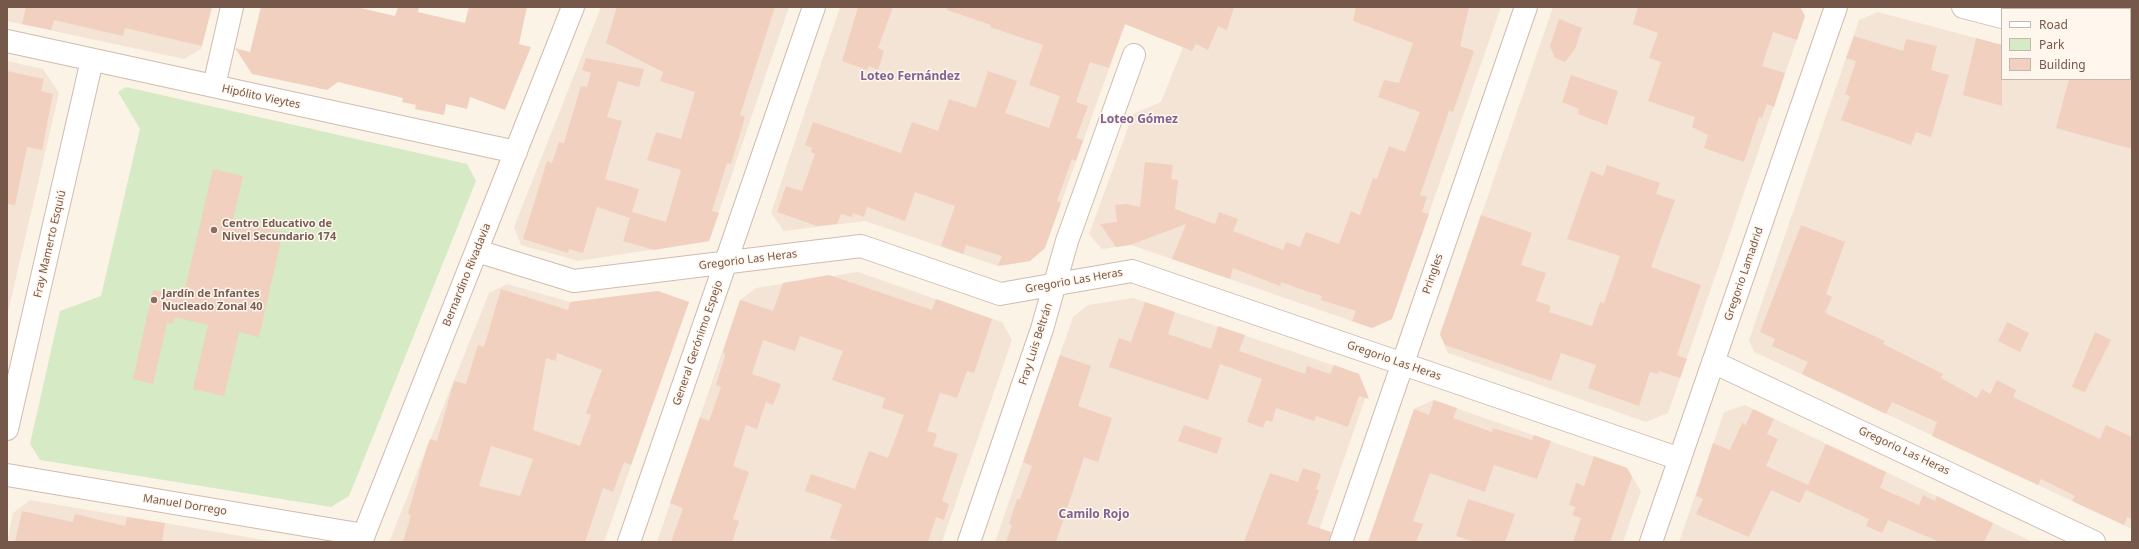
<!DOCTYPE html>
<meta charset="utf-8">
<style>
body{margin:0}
#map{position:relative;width:2139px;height:549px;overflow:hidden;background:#fcf3e7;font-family:"Noto Sans",sans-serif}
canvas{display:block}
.frame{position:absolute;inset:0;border:8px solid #76584b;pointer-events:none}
.legend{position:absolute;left:2001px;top:8px;width:130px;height:72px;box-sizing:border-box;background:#fff7ed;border:1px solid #c8b7ac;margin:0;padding:5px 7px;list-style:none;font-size:12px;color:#76584b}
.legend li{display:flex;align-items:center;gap:8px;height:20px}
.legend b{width:20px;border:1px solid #c8b7ac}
</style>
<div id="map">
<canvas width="2139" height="549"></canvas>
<div class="frame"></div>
<ul class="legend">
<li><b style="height:5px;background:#fff"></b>Road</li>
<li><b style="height:11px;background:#d6eac5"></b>Park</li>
<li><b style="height:11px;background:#f1d0bf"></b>Building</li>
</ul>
</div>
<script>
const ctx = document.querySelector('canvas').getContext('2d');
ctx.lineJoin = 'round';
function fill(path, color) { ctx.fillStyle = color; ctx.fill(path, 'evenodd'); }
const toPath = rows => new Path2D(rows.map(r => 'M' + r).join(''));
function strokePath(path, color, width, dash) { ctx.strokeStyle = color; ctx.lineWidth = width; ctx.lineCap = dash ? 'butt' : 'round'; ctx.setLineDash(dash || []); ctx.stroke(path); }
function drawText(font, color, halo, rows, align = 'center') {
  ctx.font = font + ' "Noto Sans",sans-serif'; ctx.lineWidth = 3; ctx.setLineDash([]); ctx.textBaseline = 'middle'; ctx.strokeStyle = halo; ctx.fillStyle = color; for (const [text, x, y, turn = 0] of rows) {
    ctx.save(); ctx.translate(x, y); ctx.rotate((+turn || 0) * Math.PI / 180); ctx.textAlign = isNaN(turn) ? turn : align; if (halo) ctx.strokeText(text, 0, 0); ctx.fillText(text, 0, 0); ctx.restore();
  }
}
const residential = toPath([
 [7,7,212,7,201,49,184,59,7,21],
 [601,7,789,7,709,241,578,261,521,245,514,227],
 [840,7,1501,7,1392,319,1372,328,1131,245,1102,249,1089,234,1133,114,1161,102,1183,47,1125,24,1045,248,1030,261,998,266,865,221,784,231,771,213],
 [1553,7,1800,7,1805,16,1668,413,1646,422,1448,353,1440,335],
 [2066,7,2132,7,2132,25,2130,24,2130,9,2073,9],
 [1878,12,2002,45,2002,79,2132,78,2132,529,1754,352,1749,340,1859,20],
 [7,61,43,69,59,93,7,316],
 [858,272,1002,322,1012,340,942,542,657,542,740,300,756,288],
 [507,284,570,302,658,291,689,302,604,542,389,542,489,293],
 [1133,298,1359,374,1367,393,1315,542,995,542,1073,317,1088,305],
 [1433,400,1627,468,1641,491,1623,542,1368,542,1414,409],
 [1745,405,1947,501,2033,542,1679,542,1724,412],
 [30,500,106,513,276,542,7,542,13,513]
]);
const green = toPath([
 [126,87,467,164,476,181,349,496,331,507,40,460,30,444,60,311,101,296,140,129,118,92]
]);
const building = toPath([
 [26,7,212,7,202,46,125,28,123,36,54,20,51,30,22,24],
 [261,7,356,7,395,16,398,7,419,7,418,12,465,23,469,7,527,7,519,44,531,47,505,110,470,97,467,109,446,104,444,115,415,109,416,105,402,102,403,98,338,82,327,90,252,74,235,48,250,52],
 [617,7,775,7,740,115,745,117,731,164,727,163,712,211,719,213,709,241,654,250,623,241,630,218,597,207,583,253,569,249,568,253,523,239,547,161,552,163,559,142,564,143,581,86,587,87,591,73,582,70,586,58,644,69,639,87,618,81,607,117,622,121,605,179,639,189,632,212,666,222,681,170,647,160,656,132,681,139,695,92,660,81,663,72,606,43],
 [858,7,893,7,878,48,884,51,878,70,869,66,867,70,842,61],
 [948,7,1234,7,1227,30,1218,26,1208,50,1196,44,1192,51,1125,24,1109,68,1090,62,1076,102,1088,106,1076,138,1083,140,1076,161,1072,159,1057,201,1061,203,1045,248,1030,261,998,266,1002,256,966,245,963,254,941,246,955,206,915,192,905,221,867,207,864,217,853,213,852,217,841,214,837,224,817,226,777,212,786,186,802,191,815,154,811,152,812,148,805,145,813,122,901,153,912,122,938,131,949,99,976,108,988,71,1017,81,1005,113,1049,128,1060,96,1029,85,1043,45,990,27,991,25,947,10],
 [1356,7,1469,7,1460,46,1474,51,1453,112,1449,111,1420,195,1427,197,1422,212,1429,214,1392,319,1372,328,1352,321,1356,311,1321,300,1322,296,1300,289,1281,282,1280,286,1233,268,1230,279,1172,259,1186,224,1130,245,1116,247,1100,224,1117,222,1115,205,1127,204,1140,207,1145,162,1173,165,1171,179,1178,180,1175,209,1215,224,1219,212,1238,219,1233,231,1283,250,1286,242,1300,247,1306,232,1339,244,1351,211,1360,215,1373,178,1377,179,1389,146,1405,152,1420,112,1378,97,1384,80,1399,83,1413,43,1353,21],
 [1638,7,1800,7,1805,16,1797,40,1773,32,1762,66,1785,73,1774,107,1767,104,1762,118,1759,117,1744,162,1704,148,1708,135,1692,127,1695,117,1648,101,1661,62,1649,58,1658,33,1633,24],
 [1559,19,1582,28,1575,49,1565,62,1555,58,1550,46],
 [1854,36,1903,51,1906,39,1937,46,1931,70,1949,75,1931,137,1916,132,1911,145,1841,120,1850,96,1845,94,1856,61,1846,58],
 [1976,38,2002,45,2002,106,1963,95],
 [7,71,44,79,41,91,53,94,42,150,27,147,15,205,7,204],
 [1571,75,1618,91,1607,125,1578,114,1579,109,1562,102],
 [2069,79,2132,79,2132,149,2056,128],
 [1607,165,1660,183,1656,194,1675,200,1651,267,1701,285,1677,355,1687,359,1680,378,1659,371,1658,374,1650,372,1639,406,1588,388,1596,365,1561,353,1551,381,1445,345,1440,334,1481,215,1532,233,1521,265,1546,273,1536,301,1551,306,1549,312,1592,326,1600,302,1604,303,1620,256,1567,239,1591,171,1603,176],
 [213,169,243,176,233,220,283,232,259,337,239,332,224,396,193,389,208,325,175,317,173,324,167,323,153,384,133,379,153,290,183,297],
 [1801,225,1845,242,1826,294,1832,297,1825,313,1885,341,1883,344,1943,374,1941,378,1977,398,1982,389,1990,394,1997,380,2016,390,2013,397,2100,439,2106,425,2132,437,2132,519,2127,517,2124,525,2072,501,2075,496,2041,479,2038,485,1932,436,1937,422,1892,402,1886,414,1802,374,1808,362,1772,346,1775,339,1760,332],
 [829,275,932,310,936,299,992,319,974,373,967,371,957,398,940,393,927,431,937,434,933,446,958,454,942,501,949,504,944,520,936,517,928,542,842,542,830,538,842,504,805,491,811,474,855,489,869,451,888,458,904,415,882,408,885,398,832,380,843,351,800,336,795,351,763,340,752,374,781,384,773,405,766,402,757,429,746,425,733,466,749,472,733,519,739,521,732,542,671,542,683,508,670,503,700,417,709,421,721,387,716,385,725,356,723,351,740,300,773,311,783,283],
 [501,289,568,310,570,302,658,291,689,302,631,465,624,462,613,492,603,488,585,542,403,542,411,515,408,514,426,450,430,439,437,441,454,381,466,384,478,345,484,347],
 [557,353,602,370,586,413,591,415,580,446,533,430,546,358,556,361],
 [491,446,533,459,520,496,479,486],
 [1145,302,1175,312,1168,334,1211,349,1218,326,1245,335,1239,351,1305,374,1307,366,1330,374,1334,365,1359,374,1369,399,1359,396,1348,427,1316,416,1314,421,1276,408,1272,422,1266,420,1263,428,1247,422,1262,379,1220,364,1208,400,1109,367,1119,338,1131,342],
 [2007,322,2029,333,2020,352,1998,341],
 [2095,332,2111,340,2085,392,2072,387],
 [1060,355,1091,366,1078,406,1112,418,1098,462,1084,457,1056,542,1006,542,1012,525,1009,524,1017,499,1020,499,1032,466,1023,462],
 [1434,400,1457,408,1453,418,1492,432,1493,428,1532,440,1534,435,1551,441,1537,479,1494,465,1485,492,1430,473,1413,521,1423,524,1416,542,1368,542,1414,409,1429,415],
 [1753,409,1774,419,1767,434,1778,439,1766,466,1808,485,1800,503,1771,490,1749,537,1696,514,1703,499,1696,496,1713,443,1730,450,1742,423,1746,425],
 [1184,425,1222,438,1217,454,1178,441],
 [1826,444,1886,472,1880,488,1919,505,1923,495,1935,501,1937,496,1993,523,1984,542,1940,542,1888,520,1882,533,1866,526,1869,519,1806,490],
 [1594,456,1627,468,1632,477,1610,542,1573,542,1581,518,1572,515,1576,507,1569,505,1576,483,1584,486],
 [1303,468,1321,474,1316,489,1319,490,1307,524,1331,532,1329,542,1244,542,1270,473,1298,482],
 [1468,499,1515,514,1505,542,1474,542,1456,536],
 [22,511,73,522,75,514,125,526,127,517,165,523,162,542,15,542]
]);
const minor = toPath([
 [1963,7,2002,17],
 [7,41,516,152],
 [2130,51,2132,52],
 [214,86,232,7],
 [477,251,574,281,861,246,1000,294,1132,271,1680,459],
 [1713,362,2094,542],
 [7,429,92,60],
 [7,475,364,535],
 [361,542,573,7],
 [629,542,814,7],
 [969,542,1042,329,1067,241,1134,55],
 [1341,542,1526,7],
 [1651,542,1836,7]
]);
const markers = [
 [214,230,4,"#8d6e63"],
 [154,300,4,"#8d6e63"]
];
const streetNames = [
 ["Hipólito Vieytes",261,97,12],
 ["Fray Mamerto Esquiú",50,244,-77],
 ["Gregorio Las Heras",748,260,-7],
 ["Pringles",1433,274,-71],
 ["Gregorio Lamadrid",1744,274,-71],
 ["Bernardino Rivadavia",467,275,-68],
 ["Gregorio Las Heras",1074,281,-10],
 ["General Gerónimo Espejo",698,343,-71],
 ["Fray Luis Beltrán",1036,344,-72],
 ["Gregorio Las Heras",1394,361,19],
 ["Gregorio Las Heras",1904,451,25],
 ["Manuel Dorrego",185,505,9]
];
const educationNames = [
 ["Centro Educativo de",222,224],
 ["Nivel Secundario 174",222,237],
 ["Jardín de Infantes",162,294],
 ["Nucleado Zonal 40",162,307]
];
const neighbourhoodNames = [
 ["Loteo Fernández",910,77],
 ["Loteo Gómez",1139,120],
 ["Camilo Rojo",1094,515]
];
fill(residential, '#f4e4d5');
fill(green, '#d6eac5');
fill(building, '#f1d0bf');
strokePath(minor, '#d0bcaf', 24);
strokePath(minor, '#fff', 22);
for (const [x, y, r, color] of markers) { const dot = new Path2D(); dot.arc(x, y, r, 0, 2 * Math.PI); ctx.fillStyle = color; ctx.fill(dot); strokePath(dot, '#fff7ed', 1.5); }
drawText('11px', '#76584b', '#fff7ed', streetNames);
drawText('bold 11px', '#785e54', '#fff7ed', educationNames, 'left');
drawText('bold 12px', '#7f6392', '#fff7ed', neighbourhoodNames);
</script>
